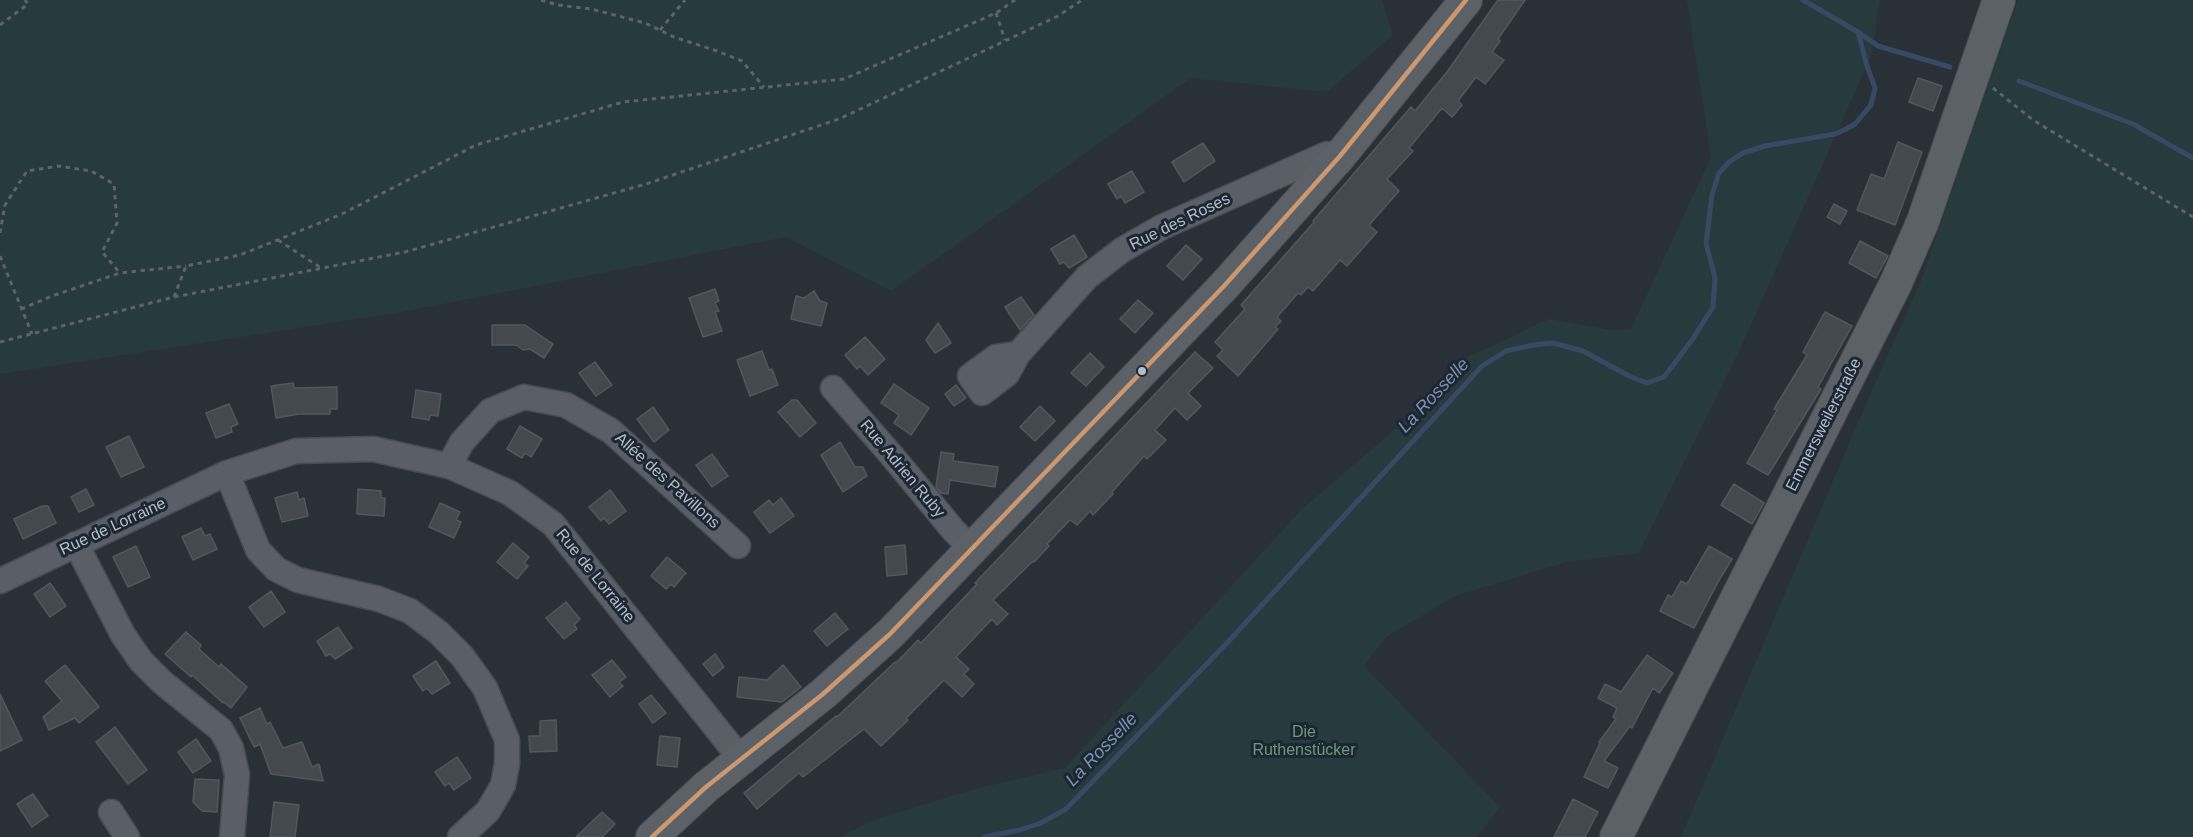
<!DOCTYPE html>
<meta charset="utf-8">
<style>
body{margin:0}
canvas{display:block;background:#2a3038}
</style>
<canvas width="2193" height="837"></canvas>
<script>
const ctx = document.querySelector('canvas').getContext('2d');
ctx.lineJoin = 'round';
function fill(path, color) { ctx.fillStyle = color; ctx.fill(path, 'evenodd'); }
const toPath = rows => new Path2D(rows.map(r => 'M' + r).join(''));
function strokePath(path, color, width, dash) { ctx.strokeStyle = color; ctx.lineWidth = width; ctx.lineCap = dash ? 'butt' : 'round'; ctx.setLineDash(dash || []); ctx.stroke(path); }
function drawText(font, color, halo, rows, align = 'center') {
  ctx.font = font + ' Helvetica,sans-serif'; ctx.lineWidth = 6; ctx.setLineDash([]); ctx.textBaseline = 'middle'; ctx.strokeStyle = halo; ctx.fillStyle = color; for (const [text, x, y, turn = 0] of rows) {
    ctx.save(); ctx.translate(x, y); ctx.rotate((+turn || 0) * Math.PI / 180); ctx.textAlign = isNaN(turn) ? turn : align; if (halo) ctx.strokeText(text, 0, 0); ctx.fillText(text, 0, 0); ctx.restore();
  }
}
const green = toPath([
 [0,0,1382,0,1393,35,1327,92,1191,78,891,291,786,237,402,312,0,374],
 [1687,0,1880,0,1871,56,1741,347,1639,553,1566,562,1455,596,1386,637,1364,666,1500,807,1477,837,839,837,877,819,975,789,1065,768,1302,509,1399,426,1460,361,1549,319,1610,330,1631,329,1711,157],
 [2018,0,2193,0,2193,837,1681,837,1865,406,1921,281]
]);
const stream = toPath([
 [1858,32,1878,46,1950,67],
 [2019,81,2133,124,2193,158],
 [984,837,1020,830,1041,823,1066,809,1227,643,1482,366,1506,351,1533,345,1553,343,1583,351,1631,377,1647,383,1664,377,1692,340,1713,307,1715,278,1706,243,1712,195,1719,173,1729,162,1743,153,1765,146,1835,134,1846,129,1855,124,1871,105,1875,88,1867,66,1858,32,1803,0]
]);
const building = toPath([
 [1498,0,1525,0,1498,39,1500,41,1492,52,1504,60,1485,84,1476,77,1458,101,1462,105,1452,117,1442,108,1409,148,1413,151,1387,179,1399,191,1369,225,1377,232,1347,266,1340,260,1313,291,1308,287,1301,295,1298,293,1277,317,1281,321,1275,327,1278,329,1238,376,1217,356,1223,350,1215,342,1245,309,1241,305,1314,222,1313,221,1411,107,1415,111,1447,72,1498,0],
 [1918,78,1942,86,1933,111,1909,102,1918,78],
 [1898,142,1922,152,1895,225,1857,210,1871,174,1884,179,1898,142],
 [1203,143,1215,161,1184,182,1172,162,1203,143],
 [1132,171,1144,192,1125,203,1121,196,1117,199,1108,184,1132,171],
 [1834,204,1847,211,1840,224,1827,217,1834,204],
 [1074,235,1087,257,1069,268,1064,262,1060,264,1051,249,1074,235],
 [1860,241,1888,256,1876,278,1849,263,1860,241],
 [1186,245,1202,259,1183,280,1167,266,1186,245],
 [715,289,719,301,715,303,719,311,715,312,722,331,703,337,689,298,715,289],
 [814,291,820,301,827,303,821,326,791,319,796,296,804,298,814,291],
 [1021,297,1034,315,1020,330,1005,307,1021,297],
 [1138,300,1153,313,1135,333,1120,319,1138,300],
 [1825,312,1852,326,1818,387,1821,389,1768,475,1747,463,1777,410,1774,409,1807,355,1803,352,1825,312],
 [938,323,951,343,935,353,926,340,938,323],
 [492,325,525,325,553,344,544,358,530,349,523,350,516,345,492,345,492,325],
 [865,337,885,359,868,375,860,366,857,369,845,355,865,337],
 [762,351,769,370,772,369,778,385,750,396,737,360,762,351],
 [1195,352,1213,368,1188,393,1201,406,1187,420,1175,408,1155,430,1166,440,1147,459,1144,456,1112,492,1113,494,1093,515,1090,511,1077,525,1070,520,1047,544,1049,546,1034,562,1033,561,993,600,1008,614,997,625,992,619,956,657,969,669,964,674,974,684,962,697,944,680,906,718,908,720,881,746,864,729,803,777,799,773,757,809,744,793,836,716,837,717,895,662,896,663,918,640,921,643,977,584,975,583,1195,352],
 [1090,353,1104,367,1086,386,1071,373,1090,353],
 [595,362,612,385,596,396,579,373,595,362],
 [293,383,294,388,337,387,337,409,330,409,330,414,299,414,276,418,271,386,293,383],
 [894,384,929,408,911,435,894,423,899,415,881,403,894,384],
 [956,385,966,398,954,406,945,394,956,385],
 [416,390,441,394,438,416,430,415,429,420,412,417,416,390],
 [792,400,797,400,816,423,800,437,778,412,792,400],
 [229,404,238,424,231,427,232,432,216,438,206,413,229,404],
 [1040,406,1055,421,1035,441,1020,427,1040,406],
 [653,407,669,430,654,442,637,419,653,407],
 [520,426,542,439,531,457,525,453,522,458,507,449,520,426],
 [129,436,144,467,121,477,106,447,129,436],
 [840,442,855,467,863,467,867,476,843,492,821,455,840,442],
 [941,452,954,454,953,461,998,467,995,487,950,480,948,494,941,493,936,487,941,452],
 [712,454,728,476,712,487,696,465,712,454],
 [1734,484,1764,503,1752,524,1721,505,1734,484],
 [86,489,94,505,79,512,71,497,86,489],
 [358,489,381,491,381,498,385,498,384,516,357,514,358,489],
 [610,490,626,511,609,524,604,518,601,521,589,507,610,490],
 [297,492,299,500,304,498,308,516,282,522,275,498,297,492],
 [781,498,794,516,770,533,754,512,769,500,773,505,781,498],
 [440,503,460,512,456,520,461,522,454,538,429,527,440,503],
 [42,506,48,506,56,523,23,539,14,519,42,506],
 [201,528,205,536,210,534,217,549,193,560,182,537,201,528],
 [513,543,529,557,524,563,528,566,517,579,497,562,513,543],
 [905,545,907,574,887,576,885,547,905,545],
 [136,546,150,577,128,587,113,557,136,546],
 [1709,546,1732,559,1718,582,1694,628,1660,611,1668,595,1672,597,1681,581,1687,584,1709,546],
 [667,557,686,573,674,587,671,584,666,589,651,576,667,557],
 [50,583,66,606,50,617,34,594,50,583],
 [271,591,285,612,264,627,249,607,271,591],
 [566,602,580,619,574,625,577,629,564,639,546,618,566,602],
 [835,613,848,629,827,646,814,631,835,613],
 [338,627,352,648,335,659,330,654,326,656,317,641,338,627],
 [186,632,201,645,199,649,219,667,221,664,247,687,231,708,224,702,223,703,192,675,191,677,165,654,186,632],
 [715,654,724,667,713,676,703,664,715,654],
 [1647,655,1673,673,1659,693,1653,688,1632,728,1630,726,1604,761,1618,768,1608,788,1584,777,1600,743,1599,742,1616,719,1613,717,1617,708,1598,698,1605,684,1621,692,1647,655],
 [612,660,626,677,619,682,623,686,610,697,592,675,612,660],
 [436,661,450,683,432,694,427,688,423,691,413,676,436,661],
 [65,665,99,707,79,723,75,718,49,730,43,717,62,701,45,681,65,665],
 [783,665,801,687,782,702,737,697,739,677,767,680,783,665],
 [0,694,22,740,0,751,0,694],
 [651,695,666,713,653,723,639,704,651,695],
 [260,708,267,724,270,722,283,748,302,742,312,767,319,764,323,781,271,774,260,744,254,747,240,718,260,708],
 [556,720,557,751,530,752,529,736,540,736,540,721,556,720],
 [115,727,147,770,128,784,96,742,115,727],
 [660,736,680,738,677,767,657,765,660,736],
 [196,739,211,761,193,773,178,752,196,739],
 [457,757,471,778,454,790,449,783,445,786,435,772,457,757],
 [195,779,219,780,217,812,202,811,193,802,195,779],
 [33,794,48,816,32,827,17,804,33,794],
 [1573,799,1598,812,1585,837,1554,837,1573,799],
 [274,802,299,805,295,837,270,837,274,802],
 [602,812,615,824,602,837,576,837,602,812]
]);
const path = toPath([
 [541,0,558,5,591,9,645,23,674,37,717,51,742,61,764,87],
 [996,13,1005,40],
 [0,25,28,4,25,0],
 [660,30,685,0],
 [1993,88,2033,120,2193,217],
 [0,233,5,205,27,171,59,166,91,171,114,184,117,223,102,252,120,273],
 [278,240,321,268],
 [0,256,32,334],
 [174,297,186,266,240,255,342,214,476,145,623,102,844,79,996,13,1015,0],
 [21,309,52,296,120,273,186,266],
 [0,342,174,297,405,252,646,184,839,119,1058,16,1082,0]
]);
const minor = toPath([
 [1018,354,996,357,970,376,982,393,1007,374,1018,354,1087,277,1122,250,1162,227,1327,154,1340,156],
 [833,388,893,457,954,531,972,549],
 [449,466,462,442,490,411,524,397,566,405,611,431,738,546],
 [227,473,258,550,276,569,298,580,379,599,410,611,438,632,462,656,485,688,507,740,507,764,503,785,488,811,460,837],
 [76,544,123,635,141,661,162,682,221,730,231,748,237,775,232,837],
 [0,581,227,473,296,451,373,449,449,466,510,493,553,524,741,759],
 [111,812,127,837]
]);
const major = toPath([
 [652,837,706,787,823,694,890,634,1224,286,1340,156,1466,0],
 [1616,837,1896,283,1923,221,1999,0]
]);
const bus1 = toPath([
 [652,837,706,787,823,694,890,634,1224,286,1340,156,1466,0]
]);
const markers = [
 [1142,371,5,"#b4bcc9"]
];
const streetNames = [
 ["Rue des Roses",1180,222,-26],
 ["Emmersweilerstraße",1824,425,-63],
 ["Rue Adrien Ruby",902,469,50],
 ["Allée des Pavillons",667,481,42],
 ["Rue de Lorraine",113,527,-25],
 ["Rue de Lorraine",595,576,51]
];
const parkNames = [
 ["Die",1304,733],
 ["Ruthenstücker",1304,751]
];
const waterNames = [
 ["La Rosselle",1434,396,-47],
 ["La Rosselle",1102,750,-46]
];
fill(green, '#273a3e');
strokePath(stream, '#384963', 5);
fill(building, '#444950');
strokePath(building, '#52575f', 1.5);
strokePath(minor, '#484c53', 27);
strokePath(major, '#484c55', 34);
strokePath(path, '#5d636a', 3, [4.5, 4.5]);
strokePath(minor, '#5a5e66', 24);
strokePath(major, '#5c6168', 32);
strokePath(bus1, '#cd976f', 4.5);
for (const [x, y, r, color] of markers) { const dot = new Path2D(); dot.arc(x, y, r, 0, 2 * Math.PI); ctx.fillStyle = color; ctx.fill(dot); strokePath(dot, '#1d2633', 2); }
drawText('16px', '#b4bcc9', '#1d2633', streetNames);
drawText('16px', '#6b9a76', '#1d2633', parkNames);
drawText('italic 18px', '#7c92b1', '#1d2633', waterNames);
</script>
